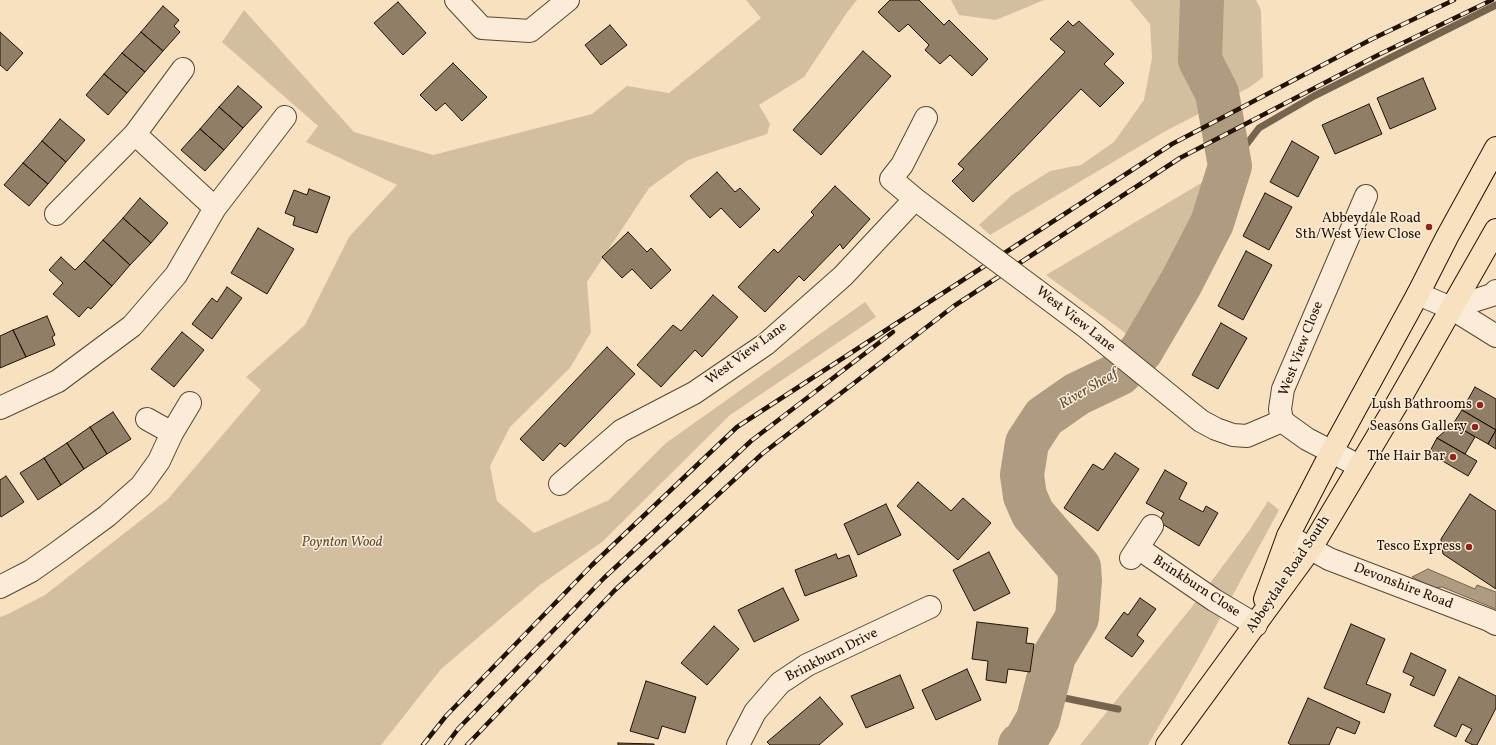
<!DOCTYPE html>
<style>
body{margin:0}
canvas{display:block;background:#f8e1c0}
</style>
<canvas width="1496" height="745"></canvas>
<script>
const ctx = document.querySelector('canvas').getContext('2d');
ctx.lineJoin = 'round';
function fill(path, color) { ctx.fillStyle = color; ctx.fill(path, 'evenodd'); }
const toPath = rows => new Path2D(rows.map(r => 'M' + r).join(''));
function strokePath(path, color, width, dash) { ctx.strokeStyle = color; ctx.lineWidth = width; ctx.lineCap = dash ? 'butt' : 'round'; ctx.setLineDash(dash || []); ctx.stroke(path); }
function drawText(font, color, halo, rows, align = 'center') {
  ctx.font = font + ' Vollkorn,serif'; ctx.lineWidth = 3; ctx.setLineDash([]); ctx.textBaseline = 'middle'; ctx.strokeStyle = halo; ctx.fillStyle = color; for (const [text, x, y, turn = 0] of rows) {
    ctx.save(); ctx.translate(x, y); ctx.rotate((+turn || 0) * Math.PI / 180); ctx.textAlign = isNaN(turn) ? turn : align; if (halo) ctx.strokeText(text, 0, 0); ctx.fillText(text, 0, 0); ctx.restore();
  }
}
const green = toPath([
 [746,0,857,0,848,11,804,77,759,105,770,124,767,134,688,160,649,188,587,282,591,332,570,368,510,427,490,466,497,501,534,533,609,500,666,443,865,302,876,317,730,415,602,542,540,585,441,669,381,745,0,745,0,617,8,614,45,595,167,500,261,390,246,377,305,325,349,237,397,185,306,142,318,126,222,42,244,10,354,132,433,155,592,114,627,86,669,93,761,18],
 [951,0,1044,0,996,20,959,15],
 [1130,0,1256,0,1261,10,1263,77,1250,87,1162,133,990,235,979,225,1012,195,1050,171,1081,165,1114,142,1144,100,1152,58,1150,24],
 [1230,166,1212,223,1181,283,1141,351,1131,337,1046,275],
 [1268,501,1279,510,1198,659,1148,745,1080,745,1199,598,1251,528]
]);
const water = toPath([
 [1428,569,1475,589,1477,585,1496,592,1496,609,1442,587,1434,588,1412,577,1428,569]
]);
const stream = toPath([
 [1230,166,1259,128,1314,96,1496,5],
 [1045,694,1118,709]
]);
const river = toPath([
 [1020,745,1024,743,1038,719,1054,656,1077,618,1080,581,1079,567,1033,514,1025,496,1022,475,1027,443,1044,417,1077,394,1119,374,1141,351,1181,283,1212,223,1230,166,1217,93,1200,60,1202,0]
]);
const building = toPath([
 [890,0,919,0,944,25,949,20,988,59,972,76,950,55,940,64,925,50,929,45,908,24,899,32,878,12,890,0],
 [398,2,426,33,403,55,374,23,398,2],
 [163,6,179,20,174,26,180,32,163,51,141,32,163,6],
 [1068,21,1073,26,1079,21,1114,54,1104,64,1124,83,1100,107,1081,89,973,202,952,181,964,169,958,164,1065,52,1050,39,1068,21],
 [610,25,627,45,601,65,585,45,610,25],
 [0,32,23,53,7,71,0,65,0,32],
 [141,32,163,51,145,72,122,53,141,32],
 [863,51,891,76,821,155,793,130,863,51],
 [122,53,145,72,127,93,104,74,122,53],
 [453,63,487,97,462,121,445,103,436,111,420,95,453,63],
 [104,74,127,93,108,115,86,95,104,74],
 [1423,78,1436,109,1390,129,1377,98,1423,78],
 [238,86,262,107,243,128,219,107,238,86],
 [1369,104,1382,134,1335,154,1322,125,1369,104],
 [219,107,243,128,224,150,200,129,219,107],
 [60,119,85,140,66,162,42,141,60,119],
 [200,129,224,150,205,171,181,150,200,129],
 [42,141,66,162,48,184,23,163,42,141],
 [1292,141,1319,157,1298,197,1270,182,1292,141],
 [23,163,48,184,29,206,4,185,23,163],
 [717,172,735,192,740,188,760,209,740,228,721,208,710,218,690,196,717,172],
 [835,186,870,219,843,249,840,244,804,281,799,276,765,312,738,287,774,249,778,253,814,215,811,212,835,186],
 [309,189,330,197,317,233,293,225,295,217,285,213,294,190,307,195,309,189],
 [1265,193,1292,207,1269,250,1243,236,1265,193],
 [140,198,168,223,151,243,123,218,140,198],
 [123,218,151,243,130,265,103,240,123,218],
 [258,228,294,249,267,294,231,273,258,228],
 [628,232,647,252,651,248,671,270,651,289,632,269,622,278,602,257,628,232],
 [103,240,130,265,112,286,84,261,103,240],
 [1246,251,1272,265,1243,320,1218,306,1246,251],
 [61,257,75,270,84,261,112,286,91,309,88,307,79,317,53,294,63,283,49,270,61,257],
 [227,287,242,298,212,339,192,324,212,298,217,302,227,287],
 [713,295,738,317,702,357,695,350,661,387,637,365,673,325,681,331,713,295],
 [47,316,55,335,52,337,55,345,26,357,13,330,47,316],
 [1221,323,1247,338,1218,389,1192,375,1221,323],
 [13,330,26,357,0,368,0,336,13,330],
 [182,332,204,350,174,387,151,369,182,332],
 [607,347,635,374,565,447,560,443,543,461,520,439,607,347],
 [1475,387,1496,399,1496,430,1462,410,1475,387],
 [1462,410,1496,430,1488,444,1453,424,1462,410],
 [113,412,131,439,107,454,90,427,113,412],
 [1453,424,1475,437,1465,454,1437,438,1453,424],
 [90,427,107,454,84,469,67,443,90,427],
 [1496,430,1496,449,1488,444,1496,430],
 [1437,438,1477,461,1468,476,1429,453,1437,438],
 [67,443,84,469,61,485,44,458,67,443],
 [1115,453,1139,469,1098,531,1064,508,1093,464,1103,470,1115,453],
 [44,458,61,485,38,500,20,473,44,458],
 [1165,470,1187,483,1179,499,1203,512,1206,506,1218,513,1199,546,1159,522,1164,513,1146,503,1165,470],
 [6,476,24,502,1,517,0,515,0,480,6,476],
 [918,482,951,511,963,498,991,523,958,560,897,506,918,482],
 [1470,494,1496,511,1496,589,1443,554,1441,539,1470,494],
 [886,504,901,535,858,555,844,524,886,504],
 [989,552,1010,593,974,611,953,570,989,552],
 [836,554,838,559,849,555,857,576,805,596,795,570,836,554],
 [783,588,799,620,754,642,738,610,783,588],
 [1140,598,1156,609,1137,635,1144,641,1132,657,1105,638,1124,612,1128,615,1140,598],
 [977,622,1028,628,1026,643,1034,644,1030,672,1008,669,1006,683,986,680,988,661,972,659,977,622],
 [1351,624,1385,639,1366,684,1391,694,1384,713,1324,688,1351,624],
 [714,626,739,649,707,685,681,663,714,626],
 [1411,653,1446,670,1434,696,1410,685,1414,677,1403,672,1411,653],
 [967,669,981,700,936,720,922,690,967,669],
 [900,675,914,708,866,728,851,696,900,675],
 [1459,677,1496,696,1496,708,1477,745,1473,745,1465,741,1472,729,1462,724,1456,737,1434,726,1459,677],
 [646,681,696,697,685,733,662,726,658,739,630,731,646,681],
 [820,697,843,724,819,745,770,745,767,742,820,697],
 [1308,698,1360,722,1355,734,1337,727,1329,745,1291,745,1288,743,1308,698],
 [618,743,654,744,654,745,618,745,618,743]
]);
const minor = toPath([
 [456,0,482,28,530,31,568,0],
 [926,118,902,165,891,179,915,199,976,245],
 [135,134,215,208],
 [56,214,135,134,183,69],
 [1035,289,1087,328,1201,421,1216,429,1233,435,1247,436,1282,421],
 [1418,294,1451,308,1496,336],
 [1451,308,1492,295,1496,291],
 [0,408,58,381,132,326,176,275,215,208,285,117],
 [147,419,172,433],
 [1359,466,1307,439,1282,421,1280,409,1283,389,1366,196],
 [560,484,621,431,694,393,766,344,843,276,915,199],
 [1288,536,1329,559,1489,620,1496,624],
 [1138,548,1214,600,1256,625],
 [1131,558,1152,526],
 [0,587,31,571,58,552,107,516,141,486,159,461,172,433,190,403],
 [738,745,755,712,780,683,807,665,930,607]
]);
const primary = toPath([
 [1265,599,1288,536,1331,453,1418,294,1447,237,1496,148],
 [1167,745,1311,548,1398,402,1496,230]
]);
const rail = toPath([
 [423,745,446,716,592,565,737,427,1172,144,1372,39,1454,0],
 [446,745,458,729,604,578,751,441,893,332],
 [467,745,615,590,762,454,954,306,1180,158,1380,54,1492,0]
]);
const minorBridge = toPath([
 [976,245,1035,289]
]);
const markers = [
 [1429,227,4,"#8f2418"],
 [1480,405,4,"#8f2418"],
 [1475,427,4,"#8f2418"],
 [1453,457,4,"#8f2418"],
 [1469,547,4,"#8f2418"]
];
const poiNames = [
 ["Abbeydale Road",1421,219],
 ["Sth/West View Close",1421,235],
 ["Lush Bathrooms",1472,405],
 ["Seasons Gallery",1467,427],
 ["The Hair Bar",1445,457],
 ["Tesco Express",1461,547]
];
const streetNames = [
 ["West View Lane",1075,320,38],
 ["West View Close",1302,349,-69],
 ["West View Lane",747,354,-36],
 ["Abbeydale Road South",1289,575,-56],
 ["Brinkburn Close",1196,587,33],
 ["Devonshire Road",1403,587,21],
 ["Brinkburn Drive",832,656,-27]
];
const parkNames = [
 ["Poynton Wood",342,543]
];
const waterNames = [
 ["River Sheaf",1089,390,-30]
];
fill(green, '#d4bea0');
fill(water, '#af9b80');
strokePath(water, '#77644e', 1);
strokePath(stream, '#77644e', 7);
strokePath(river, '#af9b80', 44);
fill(building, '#917e66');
strokePath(building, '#221204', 1);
strokePath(minor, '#584633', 24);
strokePath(primary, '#221204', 24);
strokePath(minor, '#faecd6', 22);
strokePath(primary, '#f8e1c0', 22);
strokePath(rail, '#221204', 4.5);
strokePath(rail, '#faecd6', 3, [9]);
strokePath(minorBridge, '#584633', 24, []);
strokePath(minorBridge, '#faecd6', 22);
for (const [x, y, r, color] of markers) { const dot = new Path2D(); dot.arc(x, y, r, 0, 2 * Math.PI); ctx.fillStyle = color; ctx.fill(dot); strokePath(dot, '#faecd6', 1.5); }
drawText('14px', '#221204', '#faecd6', poiNames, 'right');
drawText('14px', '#221204', '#faecd6', streetNames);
drawText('italic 14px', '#604e3b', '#faecd6', parkNames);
drawText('italic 15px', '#61503c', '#faecd6', waterNames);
</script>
